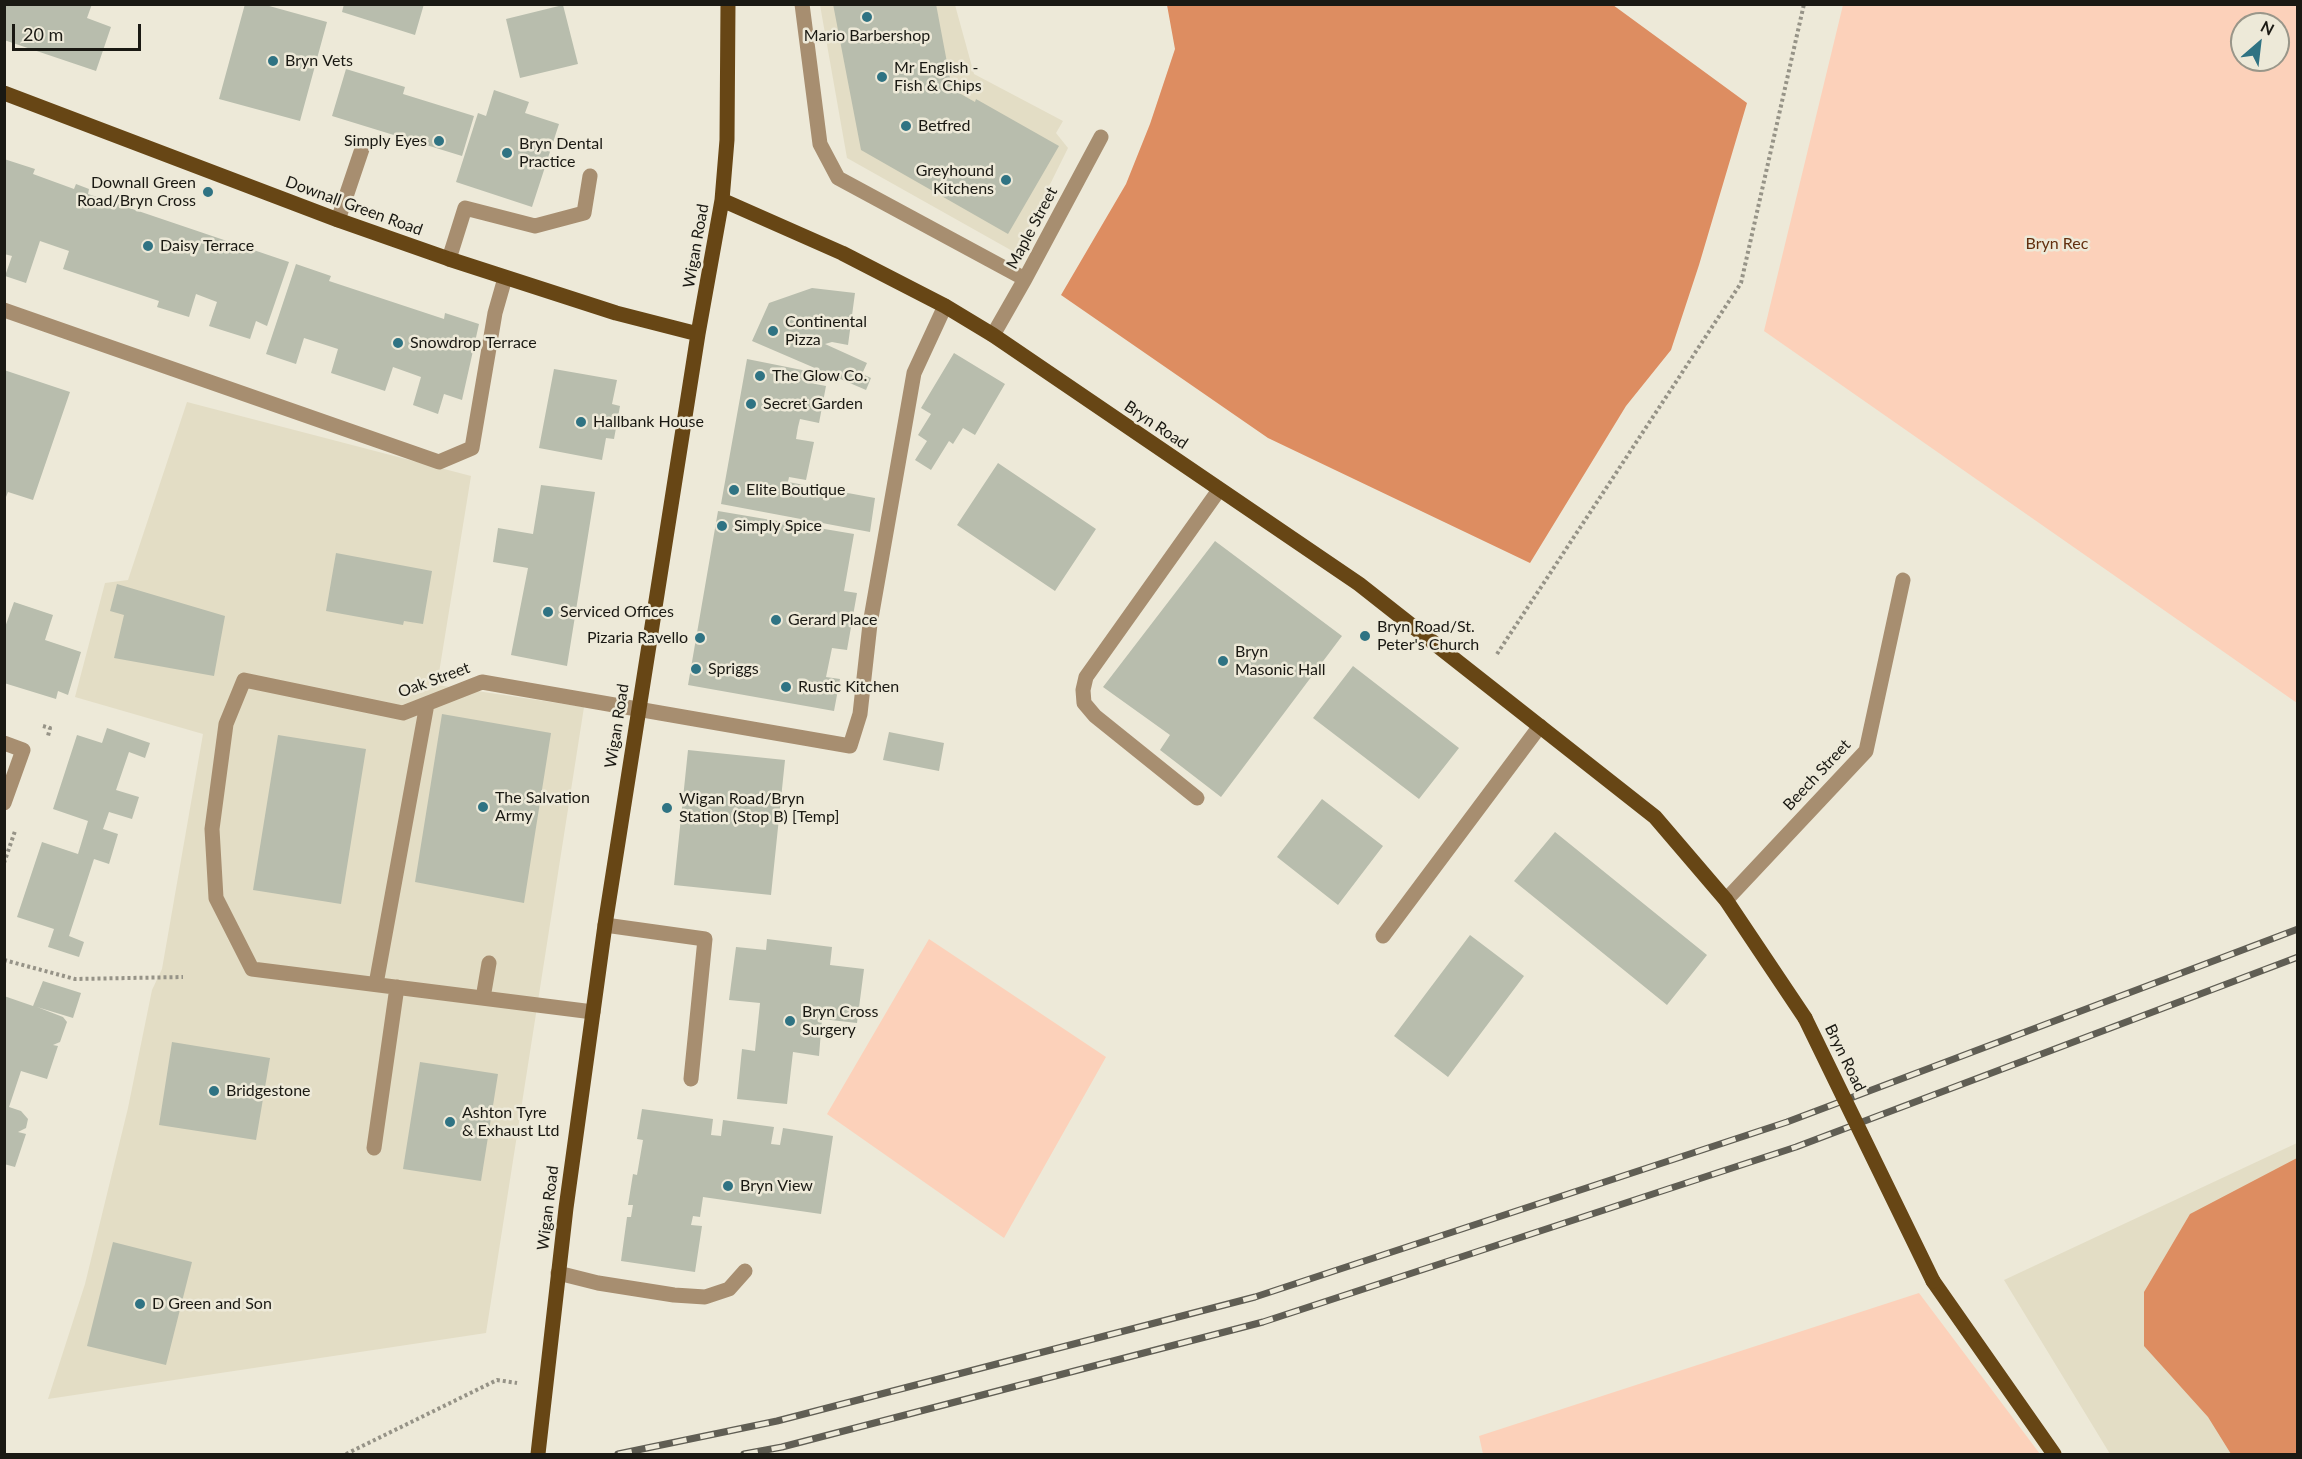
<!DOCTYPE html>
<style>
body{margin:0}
#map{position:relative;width:2302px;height:1459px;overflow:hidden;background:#ede9d8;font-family:Lato,sans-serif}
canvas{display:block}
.frame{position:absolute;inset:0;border:6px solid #1a1913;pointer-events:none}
.north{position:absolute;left:2230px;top:12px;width:60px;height:60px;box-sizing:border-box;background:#ede9d8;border:2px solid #999689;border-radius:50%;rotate:28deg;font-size:16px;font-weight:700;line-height:24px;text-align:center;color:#1a1913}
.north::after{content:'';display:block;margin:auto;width:21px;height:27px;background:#2f7383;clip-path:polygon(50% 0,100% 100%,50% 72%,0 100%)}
.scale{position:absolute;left:12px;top:24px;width:129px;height:27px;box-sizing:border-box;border:3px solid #1a1913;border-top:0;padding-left:8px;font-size:18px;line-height:21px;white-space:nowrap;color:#1a1913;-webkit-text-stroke:4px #ede9d8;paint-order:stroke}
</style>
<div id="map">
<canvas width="2302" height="1459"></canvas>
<div class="frame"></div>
<div class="north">N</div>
<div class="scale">20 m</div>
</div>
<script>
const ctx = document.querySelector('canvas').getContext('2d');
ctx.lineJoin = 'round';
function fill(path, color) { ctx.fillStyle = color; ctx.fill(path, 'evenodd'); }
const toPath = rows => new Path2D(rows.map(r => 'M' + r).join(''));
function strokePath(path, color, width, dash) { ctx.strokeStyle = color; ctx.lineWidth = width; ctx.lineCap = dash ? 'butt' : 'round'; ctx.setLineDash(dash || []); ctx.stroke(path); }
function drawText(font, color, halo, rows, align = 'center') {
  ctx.font = font + ' Lato,sans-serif'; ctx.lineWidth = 5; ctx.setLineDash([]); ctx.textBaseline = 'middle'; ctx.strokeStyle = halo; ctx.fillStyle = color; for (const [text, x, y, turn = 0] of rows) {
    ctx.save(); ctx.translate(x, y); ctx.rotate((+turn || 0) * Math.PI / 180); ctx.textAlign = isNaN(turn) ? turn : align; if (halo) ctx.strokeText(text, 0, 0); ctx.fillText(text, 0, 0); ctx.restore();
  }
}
const built = toPath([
 [820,5,955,5,974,74,1063,121,1056,133,1068,148,1016,253,847,158],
 [187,402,471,476,437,685,584,707,486,1333,48,1399,85,1284,128,1108,152,990,162,969,203,734,75,697,105,583,128,580],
 [2297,1143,2297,1454,2110,1454,2004,1280]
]);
const green = toPath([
 [1843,5,2297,5,2297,703,1764,331],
 [2242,24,2278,24,2278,60,2242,60],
 [929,939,1106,1057,1004,1238,827,1114],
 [1919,1293,2040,1454,1483,1454,1479,1436]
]);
const forest = toPath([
 [1167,5,1613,5,1747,103,1699,265,1671,350,1626,406,1530,563,1268,438,1061,295,1126,184,1150,124,1175,49],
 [2297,1158,2297,1454,2231,1454,2208,1417,2144,1346,2144,1292,2190,1214]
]);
const building = toPath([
 [4,4,92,4,87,18,111,27,96,71,4,40],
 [245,4,262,4,327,22,300,121,219,99],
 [344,4,424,4,415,35,342,12],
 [833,4,936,4,952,89,975,102,976,99,1059,146,1008,234,861,150],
 [563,5,578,64,520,78,506,19],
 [346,69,405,87,403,94,474,116,462,156,332,116],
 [494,90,529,102,525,113,559,124,532,207,456,182,478,113,486,116],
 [4,159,35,169,33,174,74,189,76,184,89,189,88,194,289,262,267,326,256,321,250,339,209,326,217,302,196,294,189,317,157,307,159,301,63,269,69,251,40,241,26,283,5,276,12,256,4,254],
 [296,264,331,276,329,281,444,319,445,313,479,324,462,400,444,394,438,414,413,405,421,377,393,367,385,391,331,373,338,349,304,338,296,364,266,354],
 [812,288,855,293,848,345,832,342,825,344,867,363,862,374,871,378,866,390,752,341,769,303],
 [954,353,1005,384,975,435,963,428,953,444,949,441,931,470,915,460,927,441,918,435,931,414,921,408],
 [747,359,807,371,805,382,826,386,819,423,800,419,798,427,796,439,814,442,806,480,789,477,788,482,875,498,870,532,721,504],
 [554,369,617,380,612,404,620,406,614,439,606,438,602,460,539,448],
 [4,370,70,392,33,500,8,492,4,502],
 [998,463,1096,529,1055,591,957,525],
 [541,485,595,492,567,666,511,655,528,568,493,562,498,528,533,534],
 [718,511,854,534,844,591,857,593,847,650,832,648,826,677,840,679,834,711,688,685],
 [1215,541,1342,636,1221,797,1160,750,1170,735,1103,687],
 [336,553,432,571,423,624,404,621,403,625,326,611],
 [117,584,225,616,214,676,114,658,124,615,110,611],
 [14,602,53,615,45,640,81,652,68,695,58,691,56,699,4,683,4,630],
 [1353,666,1459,748,1419,799,1313,718],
 [442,714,551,733,524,903,415,882],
 [107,728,150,743,145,758,129,752,116,790,139,797,132,819,109,812,103,829,118,834,109,864,94,859,69,936,84,942,79,957,48,947,54,929,17,917,42,842,78,854,88,821,53,809,77,735,102,743],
 [889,732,944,743,939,771,883,760],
 [278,735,366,749,341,904,253,890],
 [688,750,785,760,771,895,674,885],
 [1322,799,1383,846,1338,905,1277,857],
 [1555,832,1707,955,1667,1005,1514,881],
 [1470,935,1524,976,1448,1077,1394,1036],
 [767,939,832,947,830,965,864,969,857,1023,822,1019,819,1056,793,1052,787,1104,737,1099,742,1049,755,1051,760,1003,729,1000,736,947,766,950],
 [43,981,81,993,73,1018,37,1007,63,1017,67,1022,60,1042,53,1045,58,1046,47,1079,21,1071,9,1107,21,1111,28,1119,26,1128,18,1132,26,1134,15,1167,4,1164,4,996,33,1006],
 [172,1042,270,1058,256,1140,159,1125],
 [420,1062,498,1074,481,1181,403,1169],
 [642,1109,713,1119,711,1135,721,1136,723,1120,774,1127,771,1144,780,1145,783,1128,833,1136,821,1214,703,1197,700,1217,693,1216,691,1225,702,1226,695,1272,621,1261,627,1217,631,1217,633,1205,628,1205,633,1174,637,1175,643,1140,637,1139],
 [113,1242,192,1262,166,1365,87,1346]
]);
const path = toPath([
 [1497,654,1741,283,1804,4],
 [43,726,50,728,48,736],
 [4,863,15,831],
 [4,960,75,979,183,977],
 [346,1454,497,1380,517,1383]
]);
const minor = toPath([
 [802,4,820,144,838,178,1025,279],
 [338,220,363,146],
 [449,259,465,208,535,226,584,213,590,176],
 [4,310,439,462,472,448,495,313,505,278],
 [993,335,1025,279,1101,137],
 [4,743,23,750,4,803],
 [1197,798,1095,716,1084,703,1083,690,1086,677,1219,490],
 [1726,900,1866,751,1903,580],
 [605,925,705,939,691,1079],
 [1383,936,1540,726],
 [376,984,427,704],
 [483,998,489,963],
 [593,1012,252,969,216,898,212,829,226,724,244,680,403,713,482,682,850,746,860,714,870,624,914,373,945,306],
 [374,1148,397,987],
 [558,1273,598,1283,674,1295,705,1297,729,1289,745,1271]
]);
const major = toPath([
 [4,93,338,220,449,259,616,313,698,334],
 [722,200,842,253,945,306,993,335,1359,584,1655,817,1726,900,1805,1018],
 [1933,1281,2054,1454],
 [538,1454,566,1208,605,925,698,334,722,200,727,140,728,4]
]);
const rail = toPath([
 [618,1454,777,1421,1255,1297,1787,1122,2298,929],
 [744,1454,782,1447,1263,1322,1796,1147,2298,957]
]);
const majorBridge = toPath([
 [1805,1018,1933,1281]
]);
const markers = [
 [867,17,6,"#2f7383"],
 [273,61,6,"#2f7383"],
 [882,77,6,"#2f7383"],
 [906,126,6,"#2f7383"],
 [439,141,6,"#2f7383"],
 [507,153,6,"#2f7383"],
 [1006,180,6,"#2f7383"],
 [208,192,6,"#2f7383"],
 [148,246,6,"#2f7383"],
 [773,331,6,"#2f7383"],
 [398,343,6,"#2f7383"],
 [760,376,6,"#2f7383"],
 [751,404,6,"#2f7383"],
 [581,422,6,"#2f7383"],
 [734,490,6,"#2f7383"],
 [722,526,6,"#2f7383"],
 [548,612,6,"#2f7383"],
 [776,620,6,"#2f7383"],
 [1365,636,6,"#2f7383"],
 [700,638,6,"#2f7383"],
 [1223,661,6,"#2f7383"],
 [696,669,6,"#2f7383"],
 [786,687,6,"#2f7383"],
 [483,807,6,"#2f7383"],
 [667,808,6,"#2f7383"],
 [790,1021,6,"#2f7383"],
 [214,1091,6,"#2f7383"],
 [450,1122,6,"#2f7383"],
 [728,1186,6,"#2f7383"],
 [140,1304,6,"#2f7383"]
];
const poiNames = [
 ["Mario Barbershop",867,36,"center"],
 ["Bryn Vets",285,61],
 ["Mr English -",894,68],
 ["Fish & Chips",894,86],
 ["Betfred",918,126],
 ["Simply Eyes",427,141,"right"],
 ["Bryn Dental",519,144],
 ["Practice",519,162],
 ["Greyhound",994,171,"right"],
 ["Kitchens",994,189,"right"],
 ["Downall Green",196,183,"right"],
 ["Road/Bryn Cross",196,201,"right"],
 ["Daisy Terrace",160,246],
 ["Continental",785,322],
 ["Pizza",785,340],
 ["Snowdrop Terrace",410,343],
 ["The Glow Co.",772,376],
 ["Secret Garden",763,404],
 ["Hallbank House",593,422],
 ["Elite Boutique",746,490],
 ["Simply Spice",734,526],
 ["Serviced Offices",560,612],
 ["Gerard Place",788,620],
 ["Bryn Road/St.",1377,627],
 ["Peter's Church",1377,645],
 ["Pizaria Ravello",688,638,"right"],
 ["Bryn",1235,652],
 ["Masonic Hall",1235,670],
 ["Spriggs",708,669],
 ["Rustic Kitchen",798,687],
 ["The Salvation",495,798],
 ["Army",495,816],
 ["Wigan Road/Bryn",679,799],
 ["Station (Stop B) [Temp]",679,817],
 ["Bryn Cross",802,1012],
 ["Surgery",802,1030],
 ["Bridgestone",226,1091],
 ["Ashton Tyre",462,1113],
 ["& Exhaust Ltd",462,1131],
 ["Bryn View",740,1186],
 ["D Green and Son",152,1304]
];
const streetNames = [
 ["Downall Green Road",354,206,20],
 ["Maple Street",1032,228,-62],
 ["Wigan Road",696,246,-80],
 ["Bryn Road",1156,425,34],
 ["Oak Street",434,680,-20],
 ["Wigan Road",617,726,-81],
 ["Beech Street",1817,775,-47],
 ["Bryn Road",1845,1058,64],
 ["Wigan Road",548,1208,-83]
];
const parkNames = [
 ["Bryn Rec",2057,244]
];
fill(built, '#e3ddc5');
fill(green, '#fcd1ba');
fill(forest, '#dd8d61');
fill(building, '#b8bdad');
strokePath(path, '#969387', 4, [3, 3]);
strokePath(minor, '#a78e70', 15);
strokePath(major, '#674615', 15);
strokePath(rail, '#605e54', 7);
strokePath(rail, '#ede9d8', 4.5, [14]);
strokePath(majorBridge, '#674615', 15);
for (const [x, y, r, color] of markers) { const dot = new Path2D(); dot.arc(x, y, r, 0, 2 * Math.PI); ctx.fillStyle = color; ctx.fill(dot); strokePath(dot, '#ede9d8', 2); }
drawText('16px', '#1a1913', '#ede9d8', poiNames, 'left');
drawText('16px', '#1a1913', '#ede9d8', streetNames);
drawText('16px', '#63300f', '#ede9d8', parkNames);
</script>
